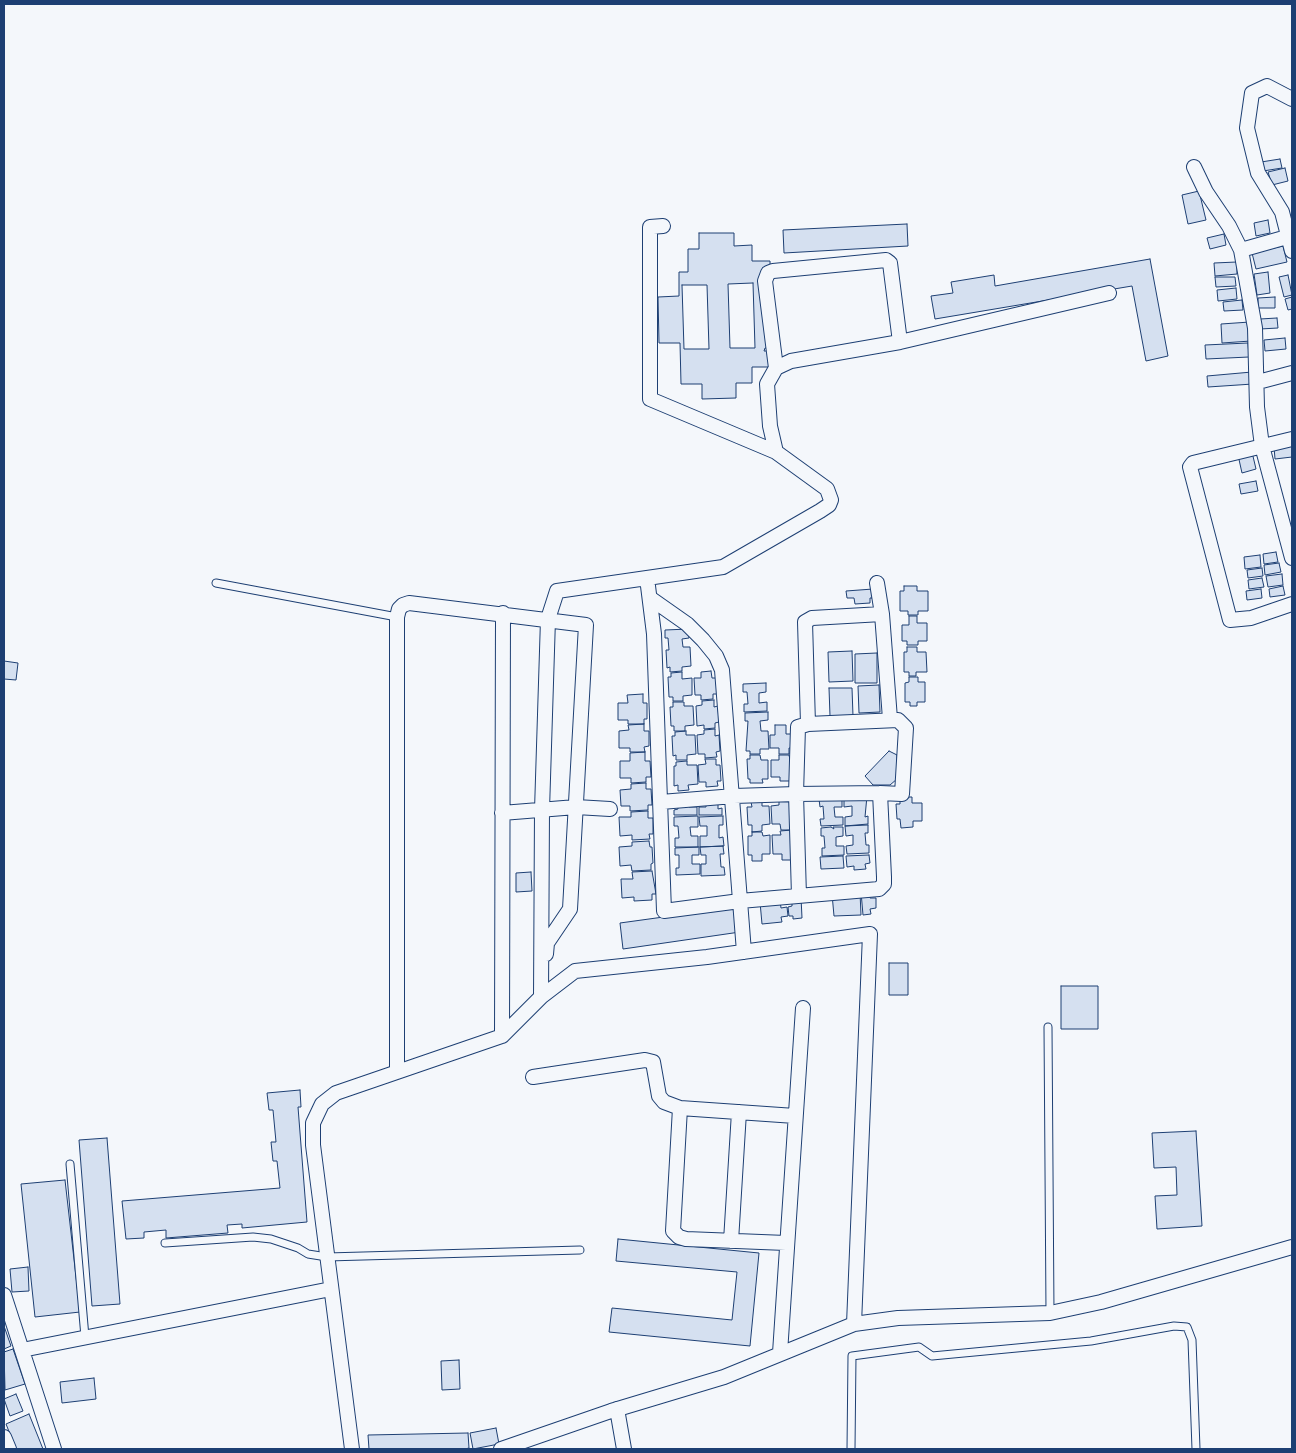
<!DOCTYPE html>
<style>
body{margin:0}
#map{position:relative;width:1296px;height:1453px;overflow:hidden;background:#f4f7fb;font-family:"Asap Condensed",sans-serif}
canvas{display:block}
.frame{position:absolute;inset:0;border:5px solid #1d3f73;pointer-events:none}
</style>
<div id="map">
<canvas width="1296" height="1453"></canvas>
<div class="frame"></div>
</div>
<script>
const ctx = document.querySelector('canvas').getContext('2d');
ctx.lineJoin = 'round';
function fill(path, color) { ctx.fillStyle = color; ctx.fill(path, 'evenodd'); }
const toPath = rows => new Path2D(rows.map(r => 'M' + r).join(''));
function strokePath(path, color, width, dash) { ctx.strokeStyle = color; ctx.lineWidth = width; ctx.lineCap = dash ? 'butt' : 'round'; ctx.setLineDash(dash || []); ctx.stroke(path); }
const building = toPath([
 [1280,159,1282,168,1263,171,1261,162,1280,159],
 [1285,168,1288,181,1272,185,1268,172,1285,168],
 [1199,191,1206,220,1188,224,1182,195,1199,191],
 [1268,220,1270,233,1256,236,1254,223,1268,220],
 [907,224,908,246,784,253,783,230,907,224],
 [699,233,734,233,734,246,752,245,752,261,770,261,772,348,765,348,764,351,772,351,772,367,752,367,752,383,736,383,736,398,702,399,702,384,681,384,680,343,659,343,658,297,679,296,679,272,688,272,688,249,699,249,699,233],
 [753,283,755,348,730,348,728,284,753,283],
 [682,285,707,285,709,349,684,349,682,285],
 [1224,234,1226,245,1210,249,1207,238,1224,234],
 [1283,246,1287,262,1256,269,1252,253,1283,246],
 [1150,259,1168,356,1146,361,1132,286,935,319,931,296,953,293,951,282,994,275,995,286,1150,259],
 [1237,262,1237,274,1215,276,1214,263,1237,262],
 [1268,272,1270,293,1257,295,1254,274,1268,272],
 [1288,275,1292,295,1284,297,1279,277,1288,275],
 [1215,277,1235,277,1236,286,1216,287,1215,277],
 [1236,288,1237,299,1218,301,1217,290,1236,288],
 [1275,297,1275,308,1258,308,1258,298,1275,297],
 [1292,297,1292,309,1288,310,1285,299,1292,297],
 [1242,300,1243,310,1224,311,1223,302,1242,300],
 [1277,318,1278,328,1260,329,1260,319,1277,318],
 [1250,322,1251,341,1222,343,1221,324,1250,322],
 [1285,338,1286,349,1265,351,1264,340,1285,338],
 [1248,343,1249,357,1206,359,1205,345,1248,343],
 [1252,372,1253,384,1208,387,1207,376,1252,372],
 [1292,445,1292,457,1275,459,1274,447,1292,445],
 [1252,452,1256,469,1242,473,1238,455,1252,452],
 [1256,481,1258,491,1241,494,1239,484,1256,481],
 [1276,552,1278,562,1264,564,1263,554,1276,552],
 [1260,555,1261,567,1245,569,1244,557,1260,555],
 [1279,563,1281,572,1265,575,1264,565,1279,563],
 [1262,568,1263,576,1248,578,1247,570,1262,568],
 [1282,574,1283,585,1268,587,1266,576,1282,574],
 [1262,578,1264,587,1249,589,1248,580,1262,578],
 [904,586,917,586,917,591,928,591,928,611,918,611,918,615,908,615,908,611,900,611,900,591,904,591,904,586],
 [1283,586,1285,595,1270,597,1269,589,1283,586],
 [873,589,874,598,870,598,870,603,855,604,854,598,847,598,846,591,873,589],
 [1261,589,1262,598,1247,600,1246,591,1261,589],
 [909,616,917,616,917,623,927,623,927,641,918,641,918,645,907,645,907,641,902,641,902,625,909,625,909,616],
 [689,629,689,638,682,639,683,647,690,647,691,666,682,667,682,671,670,672,670,667,667,668,666,650,669,650,668,638,665,638,665,630,689,629],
 [907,647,917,647,917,652,926,652,927,672,916,672,916,676,909,676,909,672,904,672,904,652,907,652,907,647],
 [852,651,853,681,829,682,828,652,852,651],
 [877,653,877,683,855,683,855,654,877,653],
 [4,661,18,663,16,680,4,679,4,661],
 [711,671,712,678,716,678,717,694,713,694,713,699,701,700,701,695,695,695,694,678,701,678,701,672,711,671],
 [682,672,682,679,692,678,692,695,683,696,683,701,673,701,673,697,669,697,668,677,671,677,671,673,682,672],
 [909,677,918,677,918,682,925,682,925,702,917,702,917,706,910,706,910,702,905,702,905,683,909,682,909,677],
 [766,683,766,692,759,693,759,703,767,702,767,711,744,712,744,704,748,704,747,692,743,692,743,684,766,683],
 [879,685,880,712,859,713,858,686,879,685],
 [829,688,852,688,853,716,830,716,829,688],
 [643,694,643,703,647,703,647,719,644,719,644,724,628,724,628,720,618,720,618,703,628,703,627,695,643,694],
 [714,700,714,707,718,706,719,722,715,723,715,728,704,729,704,725,697,726,696,706,702,705,702,701,714,700],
 [673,702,684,702,684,706,693,706,694,725,685,726,685,731,674,731,674,726,671,726,670,707,673,707,673,702],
 [768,712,768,720,760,721,761,731,768,731,769,749,760,749,760,754,750,754,750,751,746,751,748,721,745,721,745,713,768,712],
 [644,724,644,731,649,731,649,746,644,747,645,752,630,752,630,748,619,748,619,731,629,730,628,725,644,724],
 [775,725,786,725,786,734,794,734,794,748,789,748,789,754,779,754,779,748,770,748,770,735,775,735,775,725],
 [715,729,715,736,719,735,720,751,716,752,717,757,705,758,705,754,698,754,697,735,704,734,704,730,715,729],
 [686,731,686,735,695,735,696,754,687,755,687,760,676,760,676,755,673,756,672,736,675,736,675,732,686,731],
 [889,751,897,755,897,779,890,785,873,785,865,776,889,751],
 [645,752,645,761,650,761,651,777,646,777,646,782,631,783,631,778,620,778,620,761,630,761,630,753,645,752],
 [750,755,760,755,761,760,768,760,768,779,762,779,763,783,750,783,750,779,748,779,747,759,750,759,750,755],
 [779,755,789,755,790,760,794,760,791,781,780,781,780,777,771,777,771,760,779,760,779,755],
 [705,759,716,759,716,765,720,765,721,781,717,781,718,786,706,787,706,782,699,782,698,765,706,764,705,759],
 [687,761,687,765,697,765,698,784,688,785,689,790,678,791,678,785,674,786,674,766,676,766,676,762,687,761],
 [646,783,646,789,651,789,652,805,648,805,648,810,630,811,630,806,621,806,620,790,631,789,631,784,646,783],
 [867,796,865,817,868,816,868,824,845,826,845,817,852,816,852,806,844,807,844,798,867,796],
 [842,797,842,807,834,807,835,817,843,817,843,825,821,826,820,819,824,819,823,806,820,807,819,799,842,797],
 [900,797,912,797,912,803,922,803,922,821,913,821,913,827,901,828,900,819,897,819,896,804,900,804,900,797],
 [791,800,792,830,781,830,780,824,772,824,771,806,779,805,779,801,791,800],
 [718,802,718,809,722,808,722,815,699,815,699,807,706,807,706,803,718,802],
 [751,802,762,802,762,806,769,806,770,824,762,825,762,831,752,832,752,825,748,825,747,807,752,807,751,802],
 [678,804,689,804,689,807,697,807,697,815,674,815,674,810,678,809,678,804],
 [648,811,648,818,653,818,653,834,649,834,650,839,632,840,632,835,620,836,619,817,631,817,631,812,648,811],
 [698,816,698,827,690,827,691,836,698,836,698,847,675,847,675,838,679,838,678,826,674,826,674,817,698,816],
 [723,816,723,825,719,825,719,838,723,837,724,846,700,847,700,836,707,836,707,826,700,826,699,817,723,816],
 [868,825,868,833,865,833,866,845,869,845,869,853,847,854,846,846,853,845,853,835,846,836,845,826,868,825],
 [831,827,834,829,833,827,843,827,843,836,836,837,836,846,844,846,844,855,822,856,822,848,825,848,824,836,821,836,821,828,831,827],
 [792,830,793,860,782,860,782,854,773,854,772,835,781,835,780,831,792,830],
 [752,832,762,832,763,836,770,835,770,854,762,854,762,861,752,861,752,855,748,855,748,836,752,836,752,832],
 [649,841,650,847,652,847,653,863,651,864,651,870,632,871,631,865,620,866,619,847,632,846,632,842,649,841],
 [723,846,724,854,720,854,721,867,724,867,725,875,701,876,701,864,706,864,706,855,701,855,700,847,723,846],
 [699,847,699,855,692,855,692,864,700,864,700,874,676,875,676,868,679,868,679,855,675,855,675,848,699,847],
 [869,855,870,863,865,864,866,869,854,870,854,866,847,867,846,856,869,855],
 [843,856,844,868,821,869,820,857,843,856],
 [652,871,656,894,652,894,652,900,634,901,634,897,622,898,621,879,633,879,632,872,652,871],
 [531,872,532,891,516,892,516,873,531,872],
 [869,891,870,898,876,898,876,908,870,909,871,914,863,915,861,892,869,891],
 [860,892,861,915,834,916,832,894,860,892],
 [801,897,802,918,793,919,793,916,789,916,788,907,792,906,792,898,801,897],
 [780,900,781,908,787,907,788,916,781,917,782,922,762,924,760,902,780,900],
 [736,907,740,932,623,949,620,923,736,907],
 [889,963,908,963,908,995,889,995,889,963],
 [1061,986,1098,986,1098,1029,1061,1029,1061,986],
 [300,1090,301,1107,298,1107,307,1222,242,1228,242,1224,227,1225,228,1233,166,1238,166,1230,144,1232,144,1238,126,1239,122,1201,280,1188,277,1161,273,1161,271,1142,276,1142,273,1110,269,1110,267,1093,300,1090],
 [1196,1131,1202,1226,1157,1229,1155,1196,1177,1195,1176,1167,1154,1168,1152,1133,1196,1131],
 [107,1138,120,1304,92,1306,79,1140,107,1138],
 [65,1180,80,1312,35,1317,21,1184,65,1180],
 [618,1239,759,1253,750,1346,609,1332,612,1308,732,1320,737,1272,616,1261,618,1239],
 [28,1267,29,1291,12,1292,10,1269,28,1267],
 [4,1326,11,1346,4,1349,4,1326],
 [13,1349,25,1384,5,1390,4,1352,13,1349],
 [459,1360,460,1389,442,1390,441,1361,459,1360],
 [94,1378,96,1399,62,1403,60,1382,94,1378],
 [16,1394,23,1411,10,1416,4,1399,16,1394],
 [29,1414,43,1449,16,1449,6,1424,29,1414],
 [496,1428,499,1444,473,1449,470,1433,496,1428],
 [468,1433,469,1448,465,1449,369,1449,368,1435,468,1433]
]);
const service = toPath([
 [216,583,397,617],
 [1048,1027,1050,1313],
 [70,1164,85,1337],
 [165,1243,253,1237,271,1239,298,1248,308,1254,327,1257,580,1250],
 [851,1449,852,1356,919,1347,932,1356,1091,1341,1174,1326,1187,1327,1192,1340,1196,1449]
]);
const minor = toPath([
 [1292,99,1267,86,1252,93,1247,128,1258,173,1282,212,1292,251],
 [1194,167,1206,192,1229,226,1241,250,1255,328,1257,407,1262,446,1292,558],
 [663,226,650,227,650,399,776,452,827,489,831,500,829,505,820,511,723,567,557,591,548,619,542,810,541,997,575,971,707,957,870,934,854,1324],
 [1241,250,1287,237],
 [776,368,765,281,768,273,773,271,886,260,890,263,900,342],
 [1258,382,1292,373],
 [1292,439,1193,463,1190,467,1230,620,1251,618,1292,604],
 [776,452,770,426,767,384,776,368,791,361,900,342,1109,293],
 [647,578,654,634,664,911,740,901,879,889,884,884,884,877,880,793],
 [877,583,882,614,890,719],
 [650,598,687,624,703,640,716,656,722,670,744,952],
 [808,724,805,622,812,618,882,614],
 [661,802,734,796,796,794,880,793,902,794,906,728,898,720,808,724,798,727,796,794,799,896],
 [502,813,576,807,610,809],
 [502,1036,541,997,542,988],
 [397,1072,397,617,399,609,403,605,409,603,586,625,570,909,547,943,546,954],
 [533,1077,645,1060,653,1062,659,1096,664,1102,680,1108,673,1231,679,1237,686,1239,786,1243],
 [680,1108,795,1116],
 [731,1241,739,1112],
 [4,1295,54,1449],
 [22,1350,331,1289],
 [780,1353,803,1008],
 [617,1409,624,1449],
 [4,1437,9,1449],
 [352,1449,313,1145,313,1123,322,1104,336,1093,502,1036,503,613],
 [501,1449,611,1411,724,1377,854,1324,898,1318,1050,1313,1101,1302,1292,1247]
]);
fill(building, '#d5e0f0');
strokePath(building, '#1d3f73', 1);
strokePath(service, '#1d3f73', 9);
strokePath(minor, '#1d3f73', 16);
strokePath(service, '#f4f7fb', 7);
strokePath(minor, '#f4f7fb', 14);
</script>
